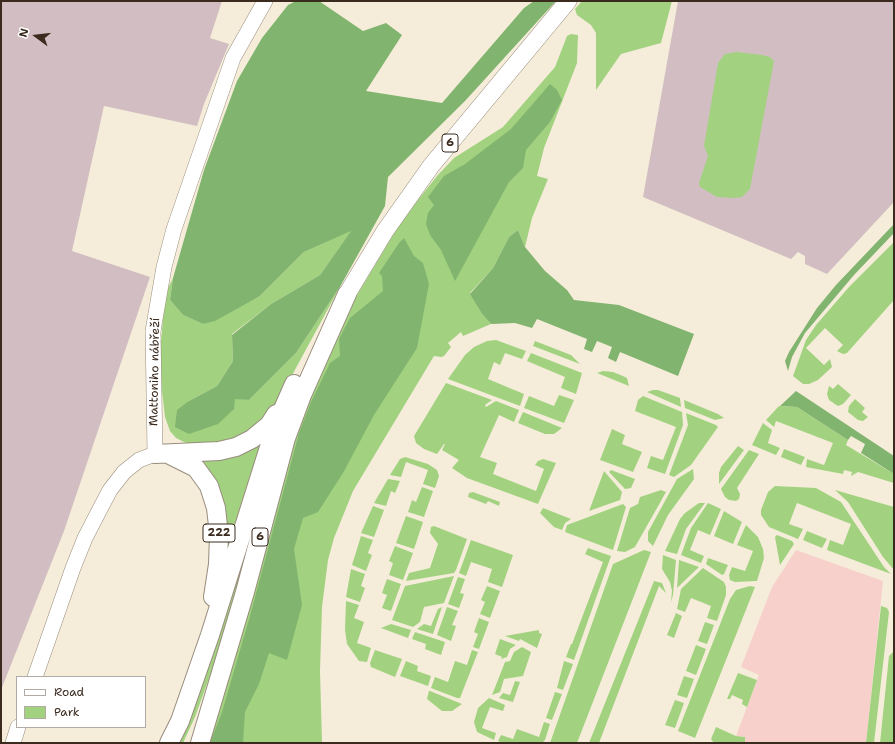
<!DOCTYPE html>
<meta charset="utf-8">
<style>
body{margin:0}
#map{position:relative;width:895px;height:744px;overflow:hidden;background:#f5edda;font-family:"Shantell Sans",sans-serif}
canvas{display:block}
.frame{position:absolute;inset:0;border:2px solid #3b2a1e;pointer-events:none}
.legend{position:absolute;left:16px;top:676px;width:130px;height:52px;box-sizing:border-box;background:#fff;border:1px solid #b1aaa5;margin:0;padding:5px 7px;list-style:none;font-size:12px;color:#3b2a1e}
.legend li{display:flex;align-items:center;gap:8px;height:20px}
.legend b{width:20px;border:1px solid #b1aaa5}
.north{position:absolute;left:16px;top:16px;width:40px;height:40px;-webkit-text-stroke:3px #fff;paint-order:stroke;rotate:285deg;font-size:11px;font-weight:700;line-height:16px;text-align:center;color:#3b2a1e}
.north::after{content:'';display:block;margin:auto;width:14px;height:18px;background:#3b2a1e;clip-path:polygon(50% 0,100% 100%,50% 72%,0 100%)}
</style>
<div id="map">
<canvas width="895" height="744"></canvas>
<div class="frame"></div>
<ul class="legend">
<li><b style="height:5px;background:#fff"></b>Road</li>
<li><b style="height:11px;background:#a2d280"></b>Park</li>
</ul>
<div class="north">N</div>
</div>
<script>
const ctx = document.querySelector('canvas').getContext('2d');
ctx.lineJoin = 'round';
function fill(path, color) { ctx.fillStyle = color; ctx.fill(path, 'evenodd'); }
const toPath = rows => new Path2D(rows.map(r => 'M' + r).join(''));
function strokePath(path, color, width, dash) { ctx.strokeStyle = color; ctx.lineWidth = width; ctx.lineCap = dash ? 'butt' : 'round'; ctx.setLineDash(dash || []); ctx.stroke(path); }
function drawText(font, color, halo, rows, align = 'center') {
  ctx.font = font + ' "Shantell Sans",sans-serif'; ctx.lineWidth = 3; ctx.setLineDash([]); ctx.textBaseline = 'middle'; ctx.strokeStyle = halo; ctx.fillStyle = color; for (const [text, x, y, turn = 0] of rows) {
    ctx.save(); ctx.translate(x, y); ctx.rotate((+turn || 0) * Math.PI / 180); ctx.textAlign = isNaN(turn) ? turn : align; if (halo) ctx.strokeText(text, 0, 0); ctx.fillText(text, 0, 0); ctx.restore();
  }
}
const built = toPath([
 [796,550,883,581,866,743,745,743,745,737,736,736,759,675,741,667,772,587]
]);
const industrial = toPath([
 [1,1,222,1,210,38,229,44,204,104,197,126,104,106,72,251,150,277,64,531,1,690],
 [678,1,894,1,894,202,827,274,805,264,805,256,798,252,791,259,643,197]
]);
const green = toPath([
 [582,1,672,1,661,43,621,54,596,90,596,33,591,25,577,15,575,9],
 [571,34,578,35,577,63,544,148,537,176,548,179,532,218,525,247,518,230,509,237,493,268,470,293,482,314,491,324,463,336,461,332,448,343,451,347,444,356,441,357,434,356,353,491,334,538,328,560,322,607,320,671,322,743,206,743,302,413,351,305,402,220,437,176,454,158,503,127,555,67,567,36],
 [737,52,762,55,770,57,774,61,750,189,742,197,734,198,717,197,700,187,699,183,708,156,704,146,718,63,725,54],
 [352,230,320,275,271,304,232,334,233,361,217,386,189,401,235,398,249,400,296,353,341,285,272,412,257,428,233,442,200,445,186,443,176,438,170,431,165,417,159,365,165,294,173,278,170,300,183,315,203,324,260,296,304,252],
 [894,242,894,300,847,353,843,354,837,351,843,345,825,328,806,348,824,365,830,359,832,367,818,380,809,384,803,384,793,376,806,340,816,325,849,287],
 [496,340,526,351,522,359,505,353,500,365,494,362,488,379,524,394,520,406,448,379,465,355,474,347,487,341],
 [535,341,571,355,580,364,533,346],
 [531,353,582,373,576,394,561,388,565,377,527,361],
 [603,371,613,372,623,376,627,378,629,386,597,373],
 [446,383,492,400,485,405,486,407,496,401,519,410,514,422,499,415,480,457,497,463,493,474,536,491,544,469,535,465,538,461,543,459,556,463,538,504,467,478,452,468,459,460,442,450,445,444,444,444,437,454,424,449,416,443,414,436],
 [838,384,851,395,843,404,838,406,829,400,827,394,829,386,833,389],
 [653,390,658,390,680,398,681,407,647,392],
 [559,395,574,400,564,423,524,408,529,396,554,406],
 [643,396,682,412,683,425,665,474,647,468,651,456,663,460,676,427,635,411,638,400],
 [855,399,865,408,862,412,868,417,863,421,858,420,848,412,849,406],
 [684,400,718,414,724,418,715,420,685,408],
 [779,406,797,407,848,440,846,445,894,474,894,483,858,472,851,476,852,472,844,470,843,474,806,467,807,459,824,465,833,443,776,421,774,427,766,420],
 [523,412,562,428,554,434,545,434,518,423],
 [686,413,716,425,718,427,691,465,674,477,669,475,688,425],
 [763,423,772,430,768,443,780,448,776,455,752,445],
 [612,429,625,435,622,444,642,452,633,472,600,460],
 [265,440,227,550,196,456],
 [738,446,744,450,719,484,719,473,721,467],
 [784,449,805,457,801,465,781,457],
 [749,450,759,454,737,488,740,494,739,499,736,501,729,500,725,497,721,489],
 [405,457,428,464,437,470,439,476,435,488,423,484,428,470,406,462,401,477,390,475,400,459],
 [693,469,694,479,668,515,653,546,648,541,648,532,677,479],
 [611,470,635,479,631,488,625,489,609,472],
 [604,471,622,492,620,500,589,511],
 [388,479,400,481,395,493,391,491,386,506,374,503],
 [775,486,816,488,841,502,884,567,891,574,827,550,830,540,843,545,851,524,797,503,789,524,803,529,798,539,769,527,761,515,761,510,768,492],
 [422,487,433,491,424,517,408,512,412,500,416,502],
 [661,490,666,492,635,547,625,552,617,551,630,508,638,504,640,497],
 [835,490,894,507,894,570,883,557,848,502],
 [473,492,500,502,499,506,488,501,486,504,468,497,469,493],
 [699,503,705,503,686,529,677,554,665,551,680,519,685,513],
 [708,503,721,509,710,535,698,530,690,550,704,556,701,563,681,555,691,528],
 [623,504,626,507,613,550,565,532,567,525],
 [373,506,384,510,374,537,361,533],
 [543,508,571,519,565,523,562,530,554,527,540,513],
 [724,511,742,522,733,544,714,536],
 [406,516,423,522,414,549,396,543],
 [258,519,216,659,195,717,183,743,178,743,254,521],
 [746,525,758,537,763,549,764,558,757,581,735,582,730,580,729,575,732,567,745,571,753,551,737,545],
 [434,526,467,539,456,570,454,573,406,581,409,573,430,568,438,544,430,533,431,527],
 [807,531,827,539,822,548,803,540],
 [777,535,792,541,794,544,780,565,775,537],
 [361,536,373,540,368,553,372,555,366,571,352,565],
 [471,540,513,555,502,587,488,582,492,569,471,562,466,576,459,573],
 [395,546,413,553,403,580,389,575,393,563,389,561],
 [588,548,611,556,574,660,566,657,571,644,572,644,603,562,585,554],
 [644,550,651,552,577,743,550,743,613,564],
 [663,555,676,560,673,595,671,602,672,591,670,582,662,569],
 [708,558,728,565,724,574,722,575,706,564],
 [679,560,699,567,677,588],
 [703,568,724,582,726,587,726,595,717,621,707,618,711,606,691,598,685,612,677,609,681,589],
 [351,569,365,574,361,586,365,588,360,602,346,597],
 [454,576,444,603,424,607,420,622,413,627,392,620,405,586],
 [458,577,465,579,460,593,464,594,459,608,448,604],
 [387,579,401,584,391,611,382,608,387,595,382,593],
 [654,581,662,583,666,593,659,586,599,743,589,743],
 [487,586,500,591,490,618,480,614,485,602,481,600],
 [750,586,755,587,695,738,678,731,730,599,736,590],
 [346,601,359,605,354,618,364,622,357,643,371,648,367,662,359,661,347,644,345,630],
 [881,606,887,608,889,612,874,743,866,743],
 [442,607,433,634,417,629,424,624,431,626,438,609],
 [447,607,458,611,452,625,456,626,451,641,437,635],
 [676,613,682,616,674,638,667,635],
 [479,618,489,622,479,649,473,647,478,634,474,632],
 [705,622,714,625,707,644,698,641],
 [391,624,411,630,408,638,381,628],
 [539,630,539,633,542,634,537,648,520,639,519,641,505,636],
 [415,632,445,642,441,655,425,649,426,644,412,639],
 [500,639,516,645,510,649,507,657,501,659,502,657,495,654],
 [696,645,706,649,696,675,686,671],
 [522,647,531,652,523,676,504,679,500,692,492,695,505,662,510,661,514,652],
 [375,650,402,659,395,677,371,667,370,663],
 [472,650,478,652,460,698,457,698,431,688,435,677,448,682,455,661,467,665],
 [894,651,894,743,880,743,889,656],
 [406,661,418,666,417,671,431,676,428,686,400,676],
 [564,661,573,664,563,690,557,688],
 [738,673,757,680,747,707,742,704,743,700,732,695,730,699,727,699],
 [684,676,694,679,687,698,677,695],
 [515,681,520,682,513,702,499,698,503,693,510,695],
 [429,691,430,691,462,704,452,711,442,711,427,699],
 [555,692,562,694,552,720,546,718],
 [489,698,505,705,503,711,490,707,482,728,496,733,494,740,477,732,474,722,478,708],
 [675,700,684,703,675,728,665,725],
 [544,722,550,724,545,740,542,743,503,743,498,741,501,735,513,739,517,729,539,737],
 [716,727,736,736,745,737,745,743,714,743,711,739]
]);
const forest = toPath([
 [296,1,319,1,363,31,386,23,402,35,366,91,442,103,524,8,534,1,556,1,465,101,388,177,385,206,341,285,296,353,249,400,235,399,234,409,218,424,189,434,175,427,177,410,189,401,217,386,233,361,232,335,271,304,320,275,351,231,304,252,260,296,215,321,203,324,183,315,170,300,173,278,204,170,237,81,262,38,288,5],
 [550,84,557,90,562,100,550,122,526,150,523,168,509,182,455,281,441,250,430,235,426,224,428,213,434,205,428,197,444,176,465,164,511,129],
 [894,224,894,233,854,275,805,333,792,357,788,371,785,361,789,352,817,308,836,285],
 [518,230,525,247,545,271,567,290,574,300,619,305,694,334,678,376,620,352,616,362,608,358,612,347,597,341,592,352,584,349,587,339,537,319,532,328,515,323,491,324,482,314,470,294,493,268,509,237],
 [404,238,414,256,423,263,429,284,417,348,374,415,343,473,318,512,303,518,294,549,302,605,287,660,269,653,259,684,245,712,243,743,210,743,222,712,250,616,299,433,311,402,330,363,340,356,339,339,350,318,383,291,382,276,379,273,399,243],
 [796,391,894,456,894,474,861,453,865,444,851,436,848,440,797,407,780,406]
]);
const secondary = toPath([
 [35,677,73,568,85,538,100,509,110,490,124,472,139,460,155,454,153,331,164,267,174,229,233,58,265,1],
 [13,743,18,727]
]);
const primary = toPath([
 [347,294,385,231,431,166,568,1]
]);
const trunk = toPath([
 [155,454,219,451,236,447,252,439,269,425,276,414],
 [170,455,196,468,209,486,216,508,219,535,218,564,213,597],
 [169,743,180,721,210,635,276,425,294,384],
 [200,743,245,592,286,438,302,395,347,294]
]);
const shields = [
 [450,143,16],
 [219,533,32],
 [260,537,16]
];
const shieldNames = [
 ["6",450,143],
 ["222",219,533],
 ["6",260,537]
];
const streetNames = [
 ["Mattoniho nábřeží",155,372,-89]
];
fill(built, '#f7d0cb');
fill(industrial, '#d2bec2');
fill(green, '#a2d280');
fill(forest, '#81b46e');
strokePath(secondary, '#988c7c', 16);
strokePath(primary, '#988c7c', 18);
strokePath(trunk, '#988c7c', 20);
strokePath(secondary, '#fff', 15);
strokePath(primary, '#fff', 17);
strokePath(trunk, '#fff', 18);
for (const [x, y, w] of shields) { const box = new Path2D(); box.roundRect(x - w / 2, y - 9, w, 18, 3); ctx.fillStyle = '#fff'; ctx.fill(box); strokePath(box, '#3b2a1e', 1); }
drawText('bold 11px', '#3b2a1e', null, shieldNames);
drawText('12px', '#3b2a1e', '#fff', streetNames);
</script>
